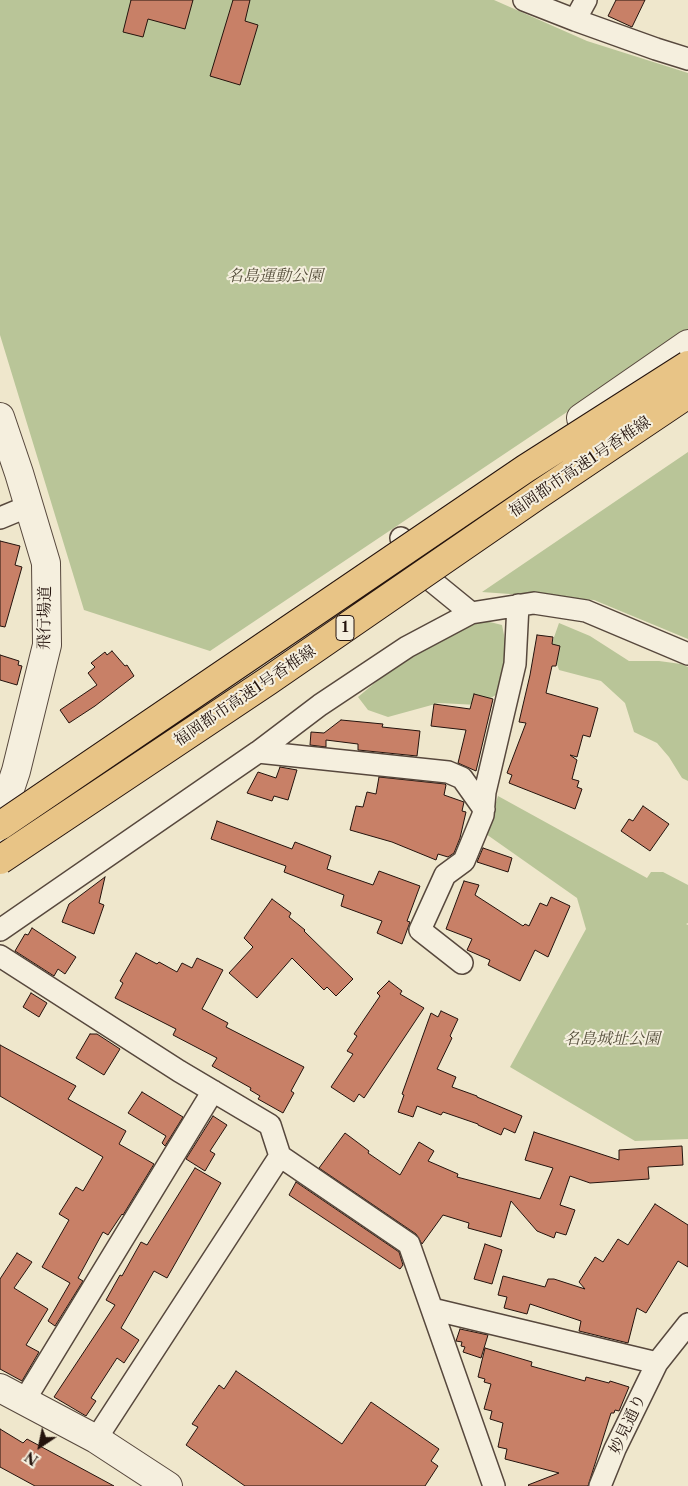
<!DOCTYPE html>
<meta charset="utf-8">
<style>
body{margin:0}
#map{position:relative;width:688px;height:1486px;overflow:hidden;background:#efe7cc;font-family:"Libre Caslon Text",serif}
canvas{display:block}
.north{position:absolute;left:15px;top:1421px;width:50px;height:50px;-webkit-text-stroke:4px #f5efde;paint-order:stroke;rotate:214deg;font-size:14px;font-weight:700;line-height:20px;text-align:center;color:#24130d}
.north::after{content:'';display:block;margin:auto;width:18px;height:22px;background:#24130d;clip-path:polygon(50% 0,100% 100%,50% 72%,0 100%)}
</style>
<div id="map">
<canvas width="688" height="1486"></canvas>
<div class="north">N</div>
</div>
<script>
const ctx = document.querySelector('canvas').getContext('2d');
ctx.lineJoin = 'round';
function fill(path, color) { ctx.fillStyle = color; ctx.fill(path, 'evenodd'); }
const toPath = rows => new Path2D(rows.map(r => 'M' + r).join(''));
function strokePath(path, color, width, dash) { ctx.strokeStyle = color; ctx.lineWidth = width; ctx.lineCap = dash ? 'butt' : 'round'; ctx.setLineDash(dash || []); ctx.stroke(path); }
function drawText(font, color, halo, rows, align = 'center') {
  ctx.font = font + ' "Libre Caslon Text","Noto Serif JP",serif'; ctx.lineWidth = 4; ctx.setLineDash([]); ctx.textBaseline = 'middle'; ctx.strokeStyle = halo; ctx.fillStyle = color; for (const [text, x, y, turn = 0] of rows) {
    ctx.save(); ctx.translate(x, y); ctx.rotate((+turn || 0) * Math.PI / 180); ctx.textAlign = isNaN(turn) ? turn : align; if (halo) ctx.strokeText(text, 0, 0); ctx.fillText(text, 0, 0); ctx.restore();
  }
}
const green = toPath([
 [0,0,494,0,587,41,688,73,688,331,210,651,84,610,0,335],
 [688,452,688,639,594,600,482,592],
 [482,620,502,625,505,640,504,671,496,695,478,705,439,703,388,717,368,710,358,697,377,681,403,662,448,636],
 [559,623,590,636,629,661,659,661,681,664,688,667,688,781,682,778,669,757,657,743,634,732,625,703,601,681,559,670,551,646],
 [498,796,647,878,651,872,663,872,688,885,688,923,686,924,688,925,688,1139,635,1141,510,1067,586,929,577,898,486,834]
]);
const building = toPath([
 [131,0,193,0,185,29,148,19,143,37,123,32,131,0],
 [233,0,250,0,245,21,258,25,240,85,210,76,233,0],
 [616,0,645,0,632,27,608,16,616,0],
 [0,541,20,546,15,565,22,567,5,627,0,626,0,541],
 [537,635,553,637,552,644,560,646,556,666,552,666,546,693,598,708,590,737,583,735,577,757,570,755,577,760,572,779,579,781,577,787,582,789,575,809,509,783,512,775,507,773,526,723,519,722,530,675,537,635],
 [112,651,125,666,127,665,134,676,95,706,69,723,60,710,97,685,88,673,95,667,91,663,105,652,107,655,112,651],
 [0,655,19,661,18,665,22,666,17,685,0,680,0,655],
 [474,694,493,699,476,771,458,763,466,730,431,726,434,704,470,709,474,694],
 [341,720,383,724,382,727,420,731,417,756,358,750,358,744,326,740,326,747,310,745,311,732,324,733,341,720],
 [280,767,297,770,288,800,274,796,272,801,247,793,258,772,276,778,280,767],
 [379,777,445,784,446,785,444,795,464,802,462,811,466,812,460,838,454,853,448,857,438,854,436,860,392,842,350,830,356,806,363,807,367,792,376,794,379,777],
 [643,806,669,824,650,851,621,831,629,819,633,821,643,806],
 [217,821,292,849,295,842,331,856,327,869,373,885,379,871,420,886,407,921,410,922,402,944,377,933,382,921,341,906,344,895,284,872,286,866,211,839,217,821],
 [483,848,512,858,508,872,477,862,483,848],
 [105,877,99,903,104,905,94,934,62,922,69,904,105,877],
 [464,881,479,885,475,895,523,926,525,924,529,926,540,903,547,906,551,897,570,906,548,957,535,950,520,981,488,965,490,960,467,950,472,939,446,929,464,881],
 [272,899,291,913,289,917,305,930,304,931,353,979,336,996,327,987,324,990,292,958,257,998,229,973,253,947,244,938,272,899],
 [32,928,76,957,65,974,58,969,54,976,15,951,25,934,28,935,32,928],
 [136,953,157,964,159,962,177,972,182,963,192,968,197,958,223,970,202,1009,228,1023,226,1027,304,1067,291,1091,294,1093,283,1113,258,1099,260,1096,250,1090,251,1088,212,1066,217,1058,173,1035,176,1029,115,998,123,983,120,981,136,953],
 [389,981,402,991,400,994,424,1008,364,1098,359,1094,354,1102,331,1087,353,1054,347,1051,357,1036,354,1034,380,996,377,993,389,981],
 [31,993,47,1003,39,1017,23,1007,31,993],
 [441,1011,458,1019,450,1036,452,1038,437,1069,456,1077,452,1087,477,1096,477,1097,522,1116,515,1133,504,1128,501,1135,478,1125,478,1124,443,1112,441,1115,417,1106,413,1117,398,1112,404,1095,402,1094,431,1013,438,1017,441,1011],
 [90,1034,97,1034,120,1049,104,1075,76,1058,90,1034],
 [0,1045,76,1086,68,1099,126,1131,119,1144,154,1164,123,1215,122,1214,108,1235,103,1232,78,1278,83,1281,55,1326,48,1321,70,1283,42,1267,69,1220,59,1214,76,1187,83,1191,103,1157,0,1096,0,1045],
 [142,1092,183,1117,165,1146,162,1143,166,1136,128,1113,142,1092],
 [213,1116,227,1125,210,1151,215,1154,205,1171,186,1159,213,1116],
 [534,1132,619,1160,619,1150,682,1146,683,1165,648,1167,649,1179,590,1183,570,1176,560,1205,575,1210,566,1235,556,1232,554,1238,537,1231,511,1201,501,1237,468,1228,469,1223,443,1215,422,1244,416,1234,319,1168,345,1133,369,1151,368,1153,400,1175,419,1142,434,1151,428,1161,458,1174,457,1177,540,1199,553,1168,525,1160,534,1132],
 [195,1168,221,1183,167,1278,154,1271,121,1328,139,1340,124,1363,117,1358,91,1398,96,1401,86,1416,54,1397,115,1305,106,1300,120,1275,122,1276,141,1242,147,1245,195,1168],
 [296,1182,399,1252,403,1265,400,1269,289,1195,296,1182],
 [655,1204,688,1225,688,1267,678,1261,646,1313,637,1308,628,1343,579,1331,581,1321,530,1304,527,1314,504,1308,507,1297,498,1295,503,1276,545,1287,548,1279,554,1279,585,1289,579,1282,595,1257,603,1262,618,1239,628,1245,655,1204],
 [485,1244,502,1250,492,1284,474,1279,485,1244],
 [17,1253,32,1262,14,1288,48,1309,26,1345,39,1352,22,1381,0,1369,0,1279,17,1253],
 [460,1329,488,1335,481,1358,463,1352,465,1347,461,1346,462,1342,456,1341,460,1329],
 [485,1348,532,1362,531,1366,585,1381,586,1377,609,1383,610,1381,629,1387,619,1411,615,1410,614,1413,611,1413,588,1486,529,1486,528,1485,559,1473,505,1459,507,1449,498,1447,503,1423,490,1419,492,1411,484,1409,491,1384,484,1382,485,1379,478,1377,485,1348],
 [236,1371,342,1444,371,1402,439,1449,431,1461,438,1466,425,1486,245,1486,186,1445,198,1427,192,1424,219,1385,224,1389,236,1371],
 [0,1429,23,1443,27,1439,114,1486,35,1486,0,1467,0,1429]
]);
const minor = toPath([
 [524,0,575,20,656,49,688,59],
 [575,20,586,0],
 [0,518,29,506],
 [401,538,433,582,471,613],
 [258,752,448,772,462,778,484,809],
 [0,930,258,752,320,705,407,647,471,613,534,603,586,611,688,654],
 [0,956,179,1071,270,1125,280,1156,409,1244,494,1486],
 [462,963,420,930,445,875,464,861,483,815,485,792,515,664,518,605],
 [432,1309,657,1363],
 [24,1401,213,1091],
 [96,1439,280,1156],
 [600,1486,615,1449,657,1363,688,1324]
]);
const tertiary = toPath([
 [0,417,19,473,46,563,47,645,16,771,0,819],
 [581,418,688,344],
 [0,1388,96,1439,168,1486]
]);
const motorwayBridge = toPath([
 [0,826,525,469,688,365],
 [0,860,268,681,538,495,688,394]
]);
const shields = [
 [345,628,18]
];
const shieldNames = [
 ["1",345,628]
];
const parkNames = [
 ["名島運動公園",275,276],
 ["名島城址公園",612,1039]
];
const streetNames = [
 ["福岡都市高速1号香椎線",580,467,-34],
 ["飛行場道",45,618,-89],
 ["福岡都市高速1号香椎線",245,696,-34],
 ["妙見通り",628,1424,-65]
];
fill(green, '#b9c598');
fill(building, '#c88067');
strokePath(building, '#24130d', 1);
strokePath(minor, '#57483d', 24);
strokePath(tertiary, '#57483d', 30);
strokePath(minor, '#f5efde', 21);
strokePath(tertiary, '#f5efde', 28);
strokePath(motorwayBridge, '#24130d', 30, []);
strokePath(motorwayBridge, '#e8c486', 28);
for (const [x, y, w] of shields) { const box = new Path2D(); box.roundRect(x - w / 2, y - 12.5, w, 25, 4); ctx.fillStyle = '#f5efde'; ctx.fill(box); strokePath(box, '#24130d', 1); }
drawText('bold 15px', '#24130d', null, shieldNames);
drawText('italic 16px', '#58513e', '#f5efde', parkNames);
drawText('16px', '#24130d', '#f5efde', streetNames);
</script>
